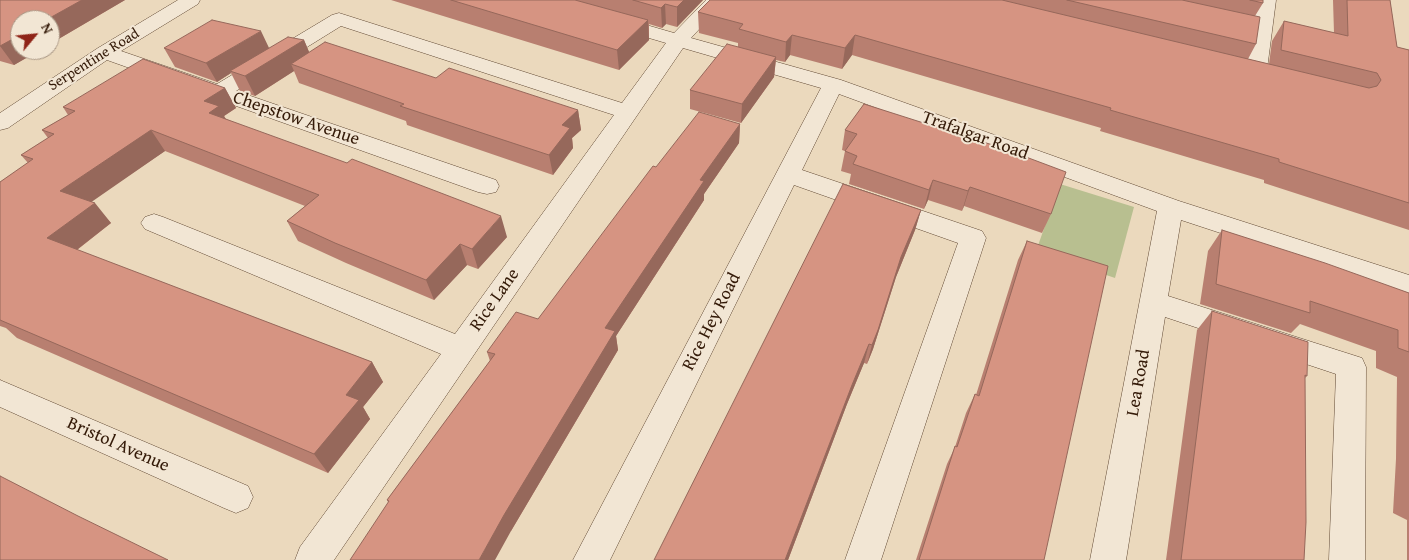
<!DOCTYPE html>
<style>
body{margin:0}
#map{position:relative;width:1409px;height:560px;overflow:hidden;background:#ebd9bd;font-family:"Gentium Book Plus",serif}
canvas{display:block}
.north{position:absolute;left:10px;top:10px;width:50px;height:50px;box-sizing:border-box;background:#f2e6d4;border:1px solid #a69482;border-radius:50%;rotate:62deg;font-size:14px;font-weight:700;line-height:20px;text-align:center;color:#341a08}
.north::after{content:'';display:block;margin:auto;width:18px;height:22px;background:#8f2418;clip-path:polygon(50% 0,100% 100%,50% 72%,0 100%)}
</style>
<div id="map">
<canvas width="1409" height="560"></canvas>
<div class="north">N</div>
</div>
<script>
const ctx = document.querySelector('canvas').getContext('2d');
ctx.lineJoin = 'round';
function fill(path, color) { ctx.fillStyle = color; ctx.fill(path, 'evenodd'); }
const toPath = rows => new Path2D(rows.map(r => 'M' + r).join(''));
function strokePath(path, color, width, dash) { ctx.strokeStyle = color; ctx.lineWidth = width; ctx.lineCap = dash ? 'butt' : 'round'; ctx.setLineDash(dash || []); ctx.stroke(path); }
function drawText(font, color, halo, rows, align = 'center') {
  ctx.font = font + ' "Gentium Book Plus",serif'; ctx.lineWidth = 4; ctx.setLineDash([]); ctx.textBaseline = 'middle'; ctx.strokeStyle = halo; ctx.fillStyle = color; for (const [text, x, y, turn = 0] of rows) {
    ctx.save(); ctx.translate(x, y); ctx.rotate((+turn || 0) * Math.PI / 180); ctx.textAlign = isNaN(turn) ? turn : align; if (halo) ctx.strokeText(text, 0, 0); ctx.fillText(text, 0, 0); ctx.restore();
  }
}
const green = toPath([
 [1060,184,1134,207,1115,278,1036,251]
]);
const minor = toPath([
 [178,0,200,0,198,4,121,51,217,84,332,15,339,13,622,103,666,43,605,25,602,21,605,17,612,15,674,33,706,0,726,0,691,38,841,80,1179,201,1409,275,1409,295,1181,220,1168,296,1362,358,1366,367,1365,560,1329,560,1336,374,1165,317,1126,560,1090,560,1157,211,839,94,802,170,982,231,986,238,881,560,845,560,958,243,794,185,610,560,573,560,821,88,683,48,334,560,295,560,300,547,441,354,145,229,141,223,145,217,154,214,163,217,455,334,614,115,341,26,236,91,496,180,499,186,496,192,487,194,478,192,107,60,8,128,0,130,0,113,98,48,178,0],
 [1258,0,1276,0,1266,77,1262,81,1255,83,1248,81,1244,77,1251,36,1215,28,1212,24,1215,20,1222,18,1253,25,1258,0],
 [0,380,248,486,253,497,248,508,236,513,224,508,0,407,0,380]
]);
const wall = toPath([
 [0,0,125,0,50,44,50,20,20,50,40,50,14,65,0,61],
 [391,0,703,0,677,27,666,24,662,28,649,24,649,40,619,70],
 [710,0,1263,0,1263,3,1255,16,1256,44,1248,59,1269,64,1272,41,1284,21,1334,33,1333,0,1390,0,1397,47,1409,50,1409,230,1264,183,1264,180,1100,131,1101,128,852,55,842,69,790,55,785,62,776,60,774,77,741,123,690,109,690,90,738,47,738,43,699,33,698,12],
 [304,40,309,52,436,78,578,110,581,130,572,138,573,148,553,175,407,125,406,121,299,83,294,71,255,96,240,91,231,73,217,82,175,67,164,48,269,48],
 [225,88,236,108,224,116,226,119,507,237,478,269,467,265,434,300,346,263,298,241,287,221,305,206,165,151,91,201,111,223,77,250,372,362,383,382,363,407,370,419,328,473,17,338,6,328,0,326,0,182,28,163,21,155,48,138,42,130,68,115,63,107],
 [864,104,1051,214,1042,233,964,206,962,211,928,200,924,209,849,184,851,174,841,171,845,151,842,150,845,130],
 [740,124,739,143,704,194,704,200,616,336,618,350,511,531,388,502,387,500,490,361,487,352,538,319,656,167],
 [921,210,915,230,896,277,873,349,867,364,864,363,847,404,788,560,654,560],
 [1222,230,1409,293,1409,560,1407,560,1407,520,1393,513,1396,459,1397,377,1376,368,1376,351,1300,324,1291,333,1200,304,1208,251],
 [1027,241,1044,560,916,560,947,464,955,447,966,413,975,394,976,395,1018,260],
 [1212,311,1307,376,1305,378,1304,560,1166,560,1197,330]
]);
const shadedWall = toPath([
 [82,0,125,0,50,44,50,20,46,20],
 [684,0,703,0,677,27,677,7],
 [665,4,666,24,662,28,661,8],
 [648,20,649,40,619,70,617,50],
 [261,31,270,50,230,71,231,73,217,82,206,63],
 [20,35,20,50,40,50,14,65,0,46],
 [792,35,790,55,785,62,786,42],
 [855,35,852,55,842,69,845,48],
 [304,40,312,59,291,64,294,71,255,96,245,76],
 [776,57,774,77,741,123,742,104],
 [225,88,236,108,224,116,230,127,209,113,204,101],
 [578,110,581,130,572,138,573,148,553,175,549,155,562,125],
 [740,124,739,143,704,194,704,200,616,336,618,350,511,531,495,560,479,560,605,328,700,180],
 [151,130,165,151,77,212,60,191],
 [933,180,928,200,924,209,929,190],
 [970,187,964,206,962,211,968,191],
 [95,203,111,223,65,259,47,238],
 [921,210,915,230,896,277,873,349,867,364,872,345,901,257],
 [501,216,507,237,478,269,472,249],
 [460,244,467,265,434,300,426,280],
 [869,344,864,363,847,404,788,560,785,560,852,385],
 [372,362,383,382,363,407,370,419,328,473,314,454,346,395]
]);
const building = toPath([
 [0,0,82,0,46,20,20,20,20,35,0,46,0,0],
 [451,0,575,0,648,20,617,50,451,0],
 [633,0,684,0,677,7,665,4,661,8,633,0],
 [710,0,1002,0,1369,88,1377,86,1381,80,1377,73,1281,50,1284,21,1348,36,1347,0,1390,0,1397,47,1409,50,1409,203,1279,162,1279,159,1110,110,1111,108,855,35,845,48,792,35,786,42,739,29,743,24,698,12,710,0],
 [1067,0,1182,0,1260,17,1256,44,1067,0],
 [1250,0,1263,0,1263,3,1250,0],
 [212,20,261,31,206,63,164,48,212,20],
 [288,37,304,40,245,76,230,71,288,37],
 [325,42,436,78,449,68,578,110,562,125,570,128,549,155,400,106,404,104,291,64,325,42],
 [727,44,776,57,742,104,690,90,727,44],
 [143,59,225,88,204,101,219,106,209,113,347,163,352,159,501,216,472,249,460,244,426,280,335,243,287,221,319,195,151,130,60,191,95,203,47,238,372,362,346,395,359,400,314,454,0,320,0,182,33,159,21,155,54,134,42,130,75,111,63,107,143,59],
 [864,104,1002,148,1066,172,1051,214,970,187,968,191,933,180,929,190,853,164,857,156,845,151,857,134,845,130,864,104],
 [699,112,740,124,700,180,704,181,605,328,615,331,504,515,479,560,350,560,389,501,387,500,495,354,487,352,516,312,538,319,653,166,656,167,699,112],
 [843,184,921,210,901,257,878,330,872,345,869,344,852,385,785,560,654,560,843,184],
 [1222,230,1325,263,1409,293,1409,352,1398,348,1398,330,1310,301,1310,313,1216,284,1222,230],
 [1027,241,1108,266,1044,560,919,560,955,446,957,447,975,394,979,396,1027,241],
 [1212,311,1308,342,1307,376,1305,375,1306,522,1304,560,1181,560,1212,311],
 [0,476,78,516,168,560,0,560,0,476]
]);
const farStreetnames = [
 ["Serpentine Road",94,60,-32]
];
const streetNames = [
 ["Chepstow Avenue",296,119,19],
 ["Trafalgar Road",975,136,20],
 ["Rice Lane",495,300,-55],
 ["Rice Hey Road",712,322,-63],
 ["Lea Road",1139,383,-80],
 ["Bristol Avenue",118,445,24]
];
fill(green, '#b8bf90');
strokePath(minor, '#624a35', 1);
fill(minor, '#f2e6d4');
fill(wall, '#b87f70');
fill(shadedWall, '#96685b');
fill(building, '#d69482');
strokePath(building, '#96685b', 1);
drawText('15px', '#341a08', '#f2e6d4', farStreetnames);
drawText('18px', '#341a08', '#f2e6d4', streetNames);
</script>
